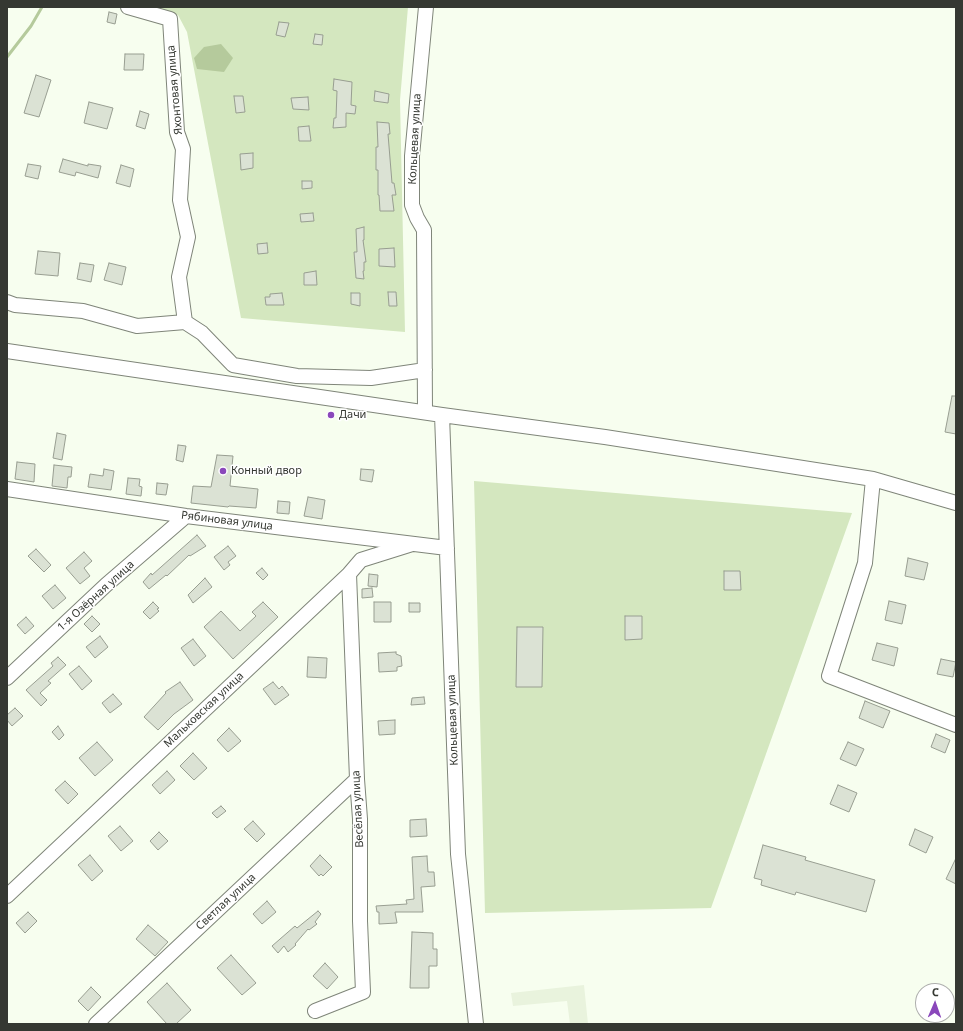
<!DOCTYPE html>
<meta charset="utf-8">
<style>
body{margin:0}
#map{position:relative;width:963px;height:1031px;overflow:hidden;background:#f7feef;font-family:"Noto Sans",sans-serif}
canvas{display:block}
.frame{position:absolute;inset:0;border:8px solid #353832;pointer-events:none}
.north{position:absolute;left:915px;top:983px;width:40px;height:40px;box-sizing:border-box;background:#fff;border:1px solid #aeafad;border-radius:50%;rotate:2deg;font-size:11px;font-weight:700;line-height:16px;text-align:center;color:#353832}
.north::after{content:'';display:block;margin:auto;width:14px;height:18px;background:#8a47bb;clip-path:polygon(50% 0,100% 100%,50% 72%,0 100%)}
</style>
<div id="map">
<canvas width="963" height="1031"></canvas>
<div class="frame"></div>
<div class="north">С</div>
</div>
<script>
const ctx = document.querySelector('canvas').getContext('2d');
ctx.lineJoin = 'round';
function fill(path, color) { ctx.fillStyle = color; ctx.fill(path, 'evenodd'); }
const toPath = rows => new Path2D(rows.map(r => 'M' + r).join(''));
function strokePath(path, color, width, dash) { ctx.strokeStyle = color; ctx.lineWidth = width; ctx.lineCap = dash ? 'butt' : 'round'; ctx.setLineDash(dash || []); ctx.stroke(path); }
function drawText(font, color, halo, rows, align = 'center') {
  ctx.font = font + ' "Noto Sans",sans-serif'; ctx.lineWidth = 3; ctx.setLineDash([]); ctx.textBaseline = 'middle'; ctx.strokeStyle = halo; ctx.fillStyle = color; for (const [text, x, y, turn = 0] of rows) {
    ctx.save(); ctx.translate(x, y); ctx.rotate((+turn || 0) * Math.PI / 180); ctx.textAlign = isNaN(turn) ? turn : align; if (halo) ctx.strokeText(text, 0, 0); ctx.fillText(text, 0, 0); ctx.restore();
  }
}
const built = toPath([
 [584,985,588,1024,570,1024,567,1001,513,1006,511,993]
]);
const green = toPath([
 [139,7,408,7,400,100,405,332,241,318,187,32,178,15],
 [474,481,852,513,711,908,485,913]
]);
const water = toPath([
 [221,44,233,58,224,72,197,69,194,58,204,47]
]);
const stream = toPath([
 [7,57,31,26,42,7]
]);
const building = toPath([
 [109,12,117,14,115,24,107,22,109,12],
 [279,22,289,23,285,37,276,35,279,22],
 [315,34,323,35,322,45,313,44,315,34],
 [125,54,144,54,143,70,124,70,125,54],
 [36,75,51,80,39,117,24,113,36,75],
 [334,79,352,82,351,105,356,106,355,114,346,113,346,127,333,128,334,118,336,118,337,91,333,90,334,79],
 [375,91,389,94,388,103,374,101,375,91],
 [234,96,243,96,245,112,236,113,234,96],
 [308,97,309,110,293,109,291,98,308,97],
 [89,102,113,108,107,129,84,123,89,102],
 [140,111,149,114,145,129,136,126,140,111],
 [377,122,389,123,390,134,388,134,392,183,394,183,396,195,392,195,394,211,380,211,379,195,378,195,378,170,376,170,376,147,378,147,377,122],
 [309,126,311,141,299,141,298,127,309,126],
 [253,153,253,168,241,170,240,154,253,153],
 [63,159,88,166,88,164,101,166,98,178,76,172,75,176,59,172,63,159],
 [28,164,41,166,38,179,25,176,28,164],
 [121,165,134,169,130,187,116,183,121,165],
 [302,181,312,181,312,188,302,189,302,181],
 [313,213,314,221,301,222,300,214,313,213],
 [364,227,364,240,363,240,366,262,364,262,364,271,363,271,364,279,356,278,354,252,357,252,356,229,364,227],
 [267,243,268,253,258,254,257,244,267,243],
 [394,248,395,267,379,266,379,249,394,248],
 [38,251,60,253,58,276,35,274,38,251],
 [80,263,94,265,91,282,77,279,80,263],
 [109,263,126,267,122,285,104,280,109,263],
 [316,271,317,285,304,285,304,273,316,271],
 [388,292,396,292,397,306,389,306,388,292],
 [282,293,284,305,266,305,265,297,270,297,270,294,282,293],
 [351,293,360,293,360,306,351,304,351,293],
 [952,396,956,396,956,434,945,432,952,396],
 [57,433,66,435,62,460,53,458,57,433],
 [178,445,186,446,183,462,176,460,178,445],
 [217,455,233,456,230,486,258,489,256,508,229,506,228,507,191,503,193,486,211,487,217,455],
 [17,462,35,464,34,482,15,479,17,462],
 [54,465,72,467,71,477,68,477,67,488,52,486,54,465],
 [104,469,114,471,111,490,88,487,90,474,103,476,104,469],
 [361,469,374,470,372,482,360,480,361,469],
 [128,478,140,479,139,486,142,487,141,496,126,494,128,478],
 [157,483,168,484,166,495,156,494,157,483],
 [308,497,325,500,322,519,304,516,308,497],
 [278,501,290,502,289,514,277,513,278,501],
 [197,535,206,546,190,556,189,555,167,576,166,575,149,589,143,582,151,573,152,575,197,535],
 [228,546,236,556,228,562,230,565,224,570,214,557,228,546],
 [36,549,51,565,44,572,28,556,36,549],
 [84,552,92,561,84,568,90,576,80,584,66,568,84,552],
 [908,558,928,563,924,580,905,576,908,558],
 [262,568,268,575,263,580,256,573,262,568],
 [724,571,740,571,741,590,724,590,724,571],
 [369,574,378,575,377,587,368,586,369,574],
 [205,578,212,587,193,603,188,595,205,578],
 [55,585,66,598,53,609,42,596,55,585],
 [372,588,373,597,362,598,362,589,372,588],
 [889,601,906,605,902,624,885,620,889,601],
 [153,602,159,608,157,609,159,611,150,619,143,612,153,602],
 [263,602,278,617,233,659,204,627,221,611,240,631,256,616,252,612,263,602],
 [374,602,391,602,391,622,374,622,374,602],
 [409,603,420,603,420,612,409,612,409,603],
 [92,616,100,624,92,632,84,624,92,616],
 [625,616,642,616,642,639,625,640,625,616],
 [26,617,34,626,25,634,17,625,26,617],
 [517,627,543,627,542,687,516,687,517,627],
 [100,636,108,647,95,658,86,647,100,636],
 [193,639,206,656,194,666,181,648,193,639],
 [877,643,898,648,894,666,872,660,877,643],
 [396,652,396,654,401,656,402,666,397,667,397,671,379,672,378,653,396,652],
 [58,657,66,665,48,681,51,683,40,693,47,700,41,706,26,690,53,666,51,663,58,657],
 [308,657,327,658,326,678,307,677,308,657],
 [941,659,956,662,953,677,937,674,941,659],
 [79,666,92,681,82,690,69,674,79,666],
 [180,682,193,700,174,714,158,730,144,717,166,693,165,692,180,682],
 [273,682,279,689,282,686,289,695,275,705,263,689,273,682],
 [113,694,122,704,110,713,102,703,113,694],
 [424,697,425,704,411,705,412,698,424,697],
 [865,701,890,711,883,728,859,718,865,701],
 [15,708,23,716,12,726,7,720,7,715,15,708],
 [395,720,395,734,379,735,378,721,395,720],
 [58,726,64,735,59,740,52,732,58,726],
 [229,728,241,741,228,752,217,740,229,728],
 [936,734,950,740,945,753,931,747,936,734],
 [97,742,113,760,95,776,79,758,97,742],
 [848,742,864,749,856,766,840,759,848,742],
 [193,753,207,768,194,780,180,766,193,753],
 [167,771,175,780,160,794,152,785,167,771],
 [65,781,78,794,68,804,55,790,65,781],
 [838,785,857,793,849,812,830,804,838,785],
 [221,806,226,811,217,818,212,813,221,806],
 [426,819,427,836,410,837,410,820,426,819],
 [253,821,265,834,257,842,244,829,253,821],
 [120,826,133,841,121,851,108,836,120,826],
 [915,829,933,837,926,853,909,845,915,829],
 [159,832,168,841,158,850,150,841,159,832],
 [763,845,806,857,805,860,875,880,866,912,796,892,795,895,761,885,762,880,754,878,763,845],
 [90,855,103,871,92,881,78,865,90,855],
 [320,855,332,867,323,876,321,874,319,876,310,866,320,855],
 [427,856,428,872,434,872,435,886,421,887,423,912,395,912,397,923,379,924,379,912,377,912,376,906,407,904,406,900,414,899,412,857,427,856],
 [956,858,956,884,946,879,956,858],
 [267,901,276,912,262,924,253,914,267,901],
 [318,911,321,914,315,922,317,924,309,930,308,929,295,944,296,945,288,952,284,946,278,953,272,946,295,926,297,928,318,911],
 [28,912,37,921,25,933,16,923,28,912],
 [148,925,168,942,155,956,136,939,148,925],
 [412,932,433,933,433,949,437,949,437,966,429,966,429,988,410,988,412,932],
 [231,955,256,983,242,995,217,968,231,955],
 [325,963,338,977,327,989,313,976,325,963],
 [167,983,191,1010,176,1024,167,1024,147,1002,167,983],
 [91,987,101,997,88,1011,78,1001,91,987]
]);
const minor = toPath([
 [128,7,170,19,177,132,183,149,180,200,188,237,179,277,185,322],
 [7,302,15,305,83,311,137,326,185,322,202,333,233,365,297,376,371,378,425,370],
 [7,351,442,415,605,437,873,479,956,503],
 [425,412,424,230,417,218,412,205,412,156,426,7],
 [442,415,458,854,476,1024],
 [873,479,865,563,829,676,956,725],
 [7,489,186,516,447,548],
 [7,678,106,585,186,516],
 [7,896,349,574,361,560,412,544],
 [315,1011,363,992,360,921,360,819,357,779,349,574],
 [96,1024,357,779]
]);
const markers = [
 [331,415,4,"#8a47bb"],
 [223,471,4,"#8a47bb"]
];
const streetNames = [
 ["Яхонтовая улица",175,90,-95],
 ["Кольцевая улица",415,139,-87],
 ["Рябиновая улица",227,521,7],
 ["1-я Озёрная улица",96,596,-42],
 ["Мальковская улица",204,710,-43],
 ["Кольцевая улица",453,720,-92],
 ["Весёлая улица",358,809,-93],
 ["Светлая улица",226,902,-43]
];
const poiNames = [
 ["Дачи",339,415],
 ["Конный двор",231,471]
];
fill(built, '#e9f3dd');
fill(green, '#d4e7bf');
fill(water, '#b5ca9c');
strokePath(stream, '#b5ca9c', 3);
fill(building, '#dbe2d4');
strokePath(building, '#989e91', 1);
strokePath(minor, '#7f8579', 16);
strokePath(minor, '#fff', 14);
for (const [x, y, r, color] of markers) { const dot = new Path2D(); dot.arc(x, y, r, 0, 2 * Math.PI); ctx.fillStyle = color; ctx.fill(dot); strokePath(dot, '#fff', 1.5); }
drawText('11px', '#353832', '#fff', streetNames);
drawText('11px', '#353832', '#fff', poiNames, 'left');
</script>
